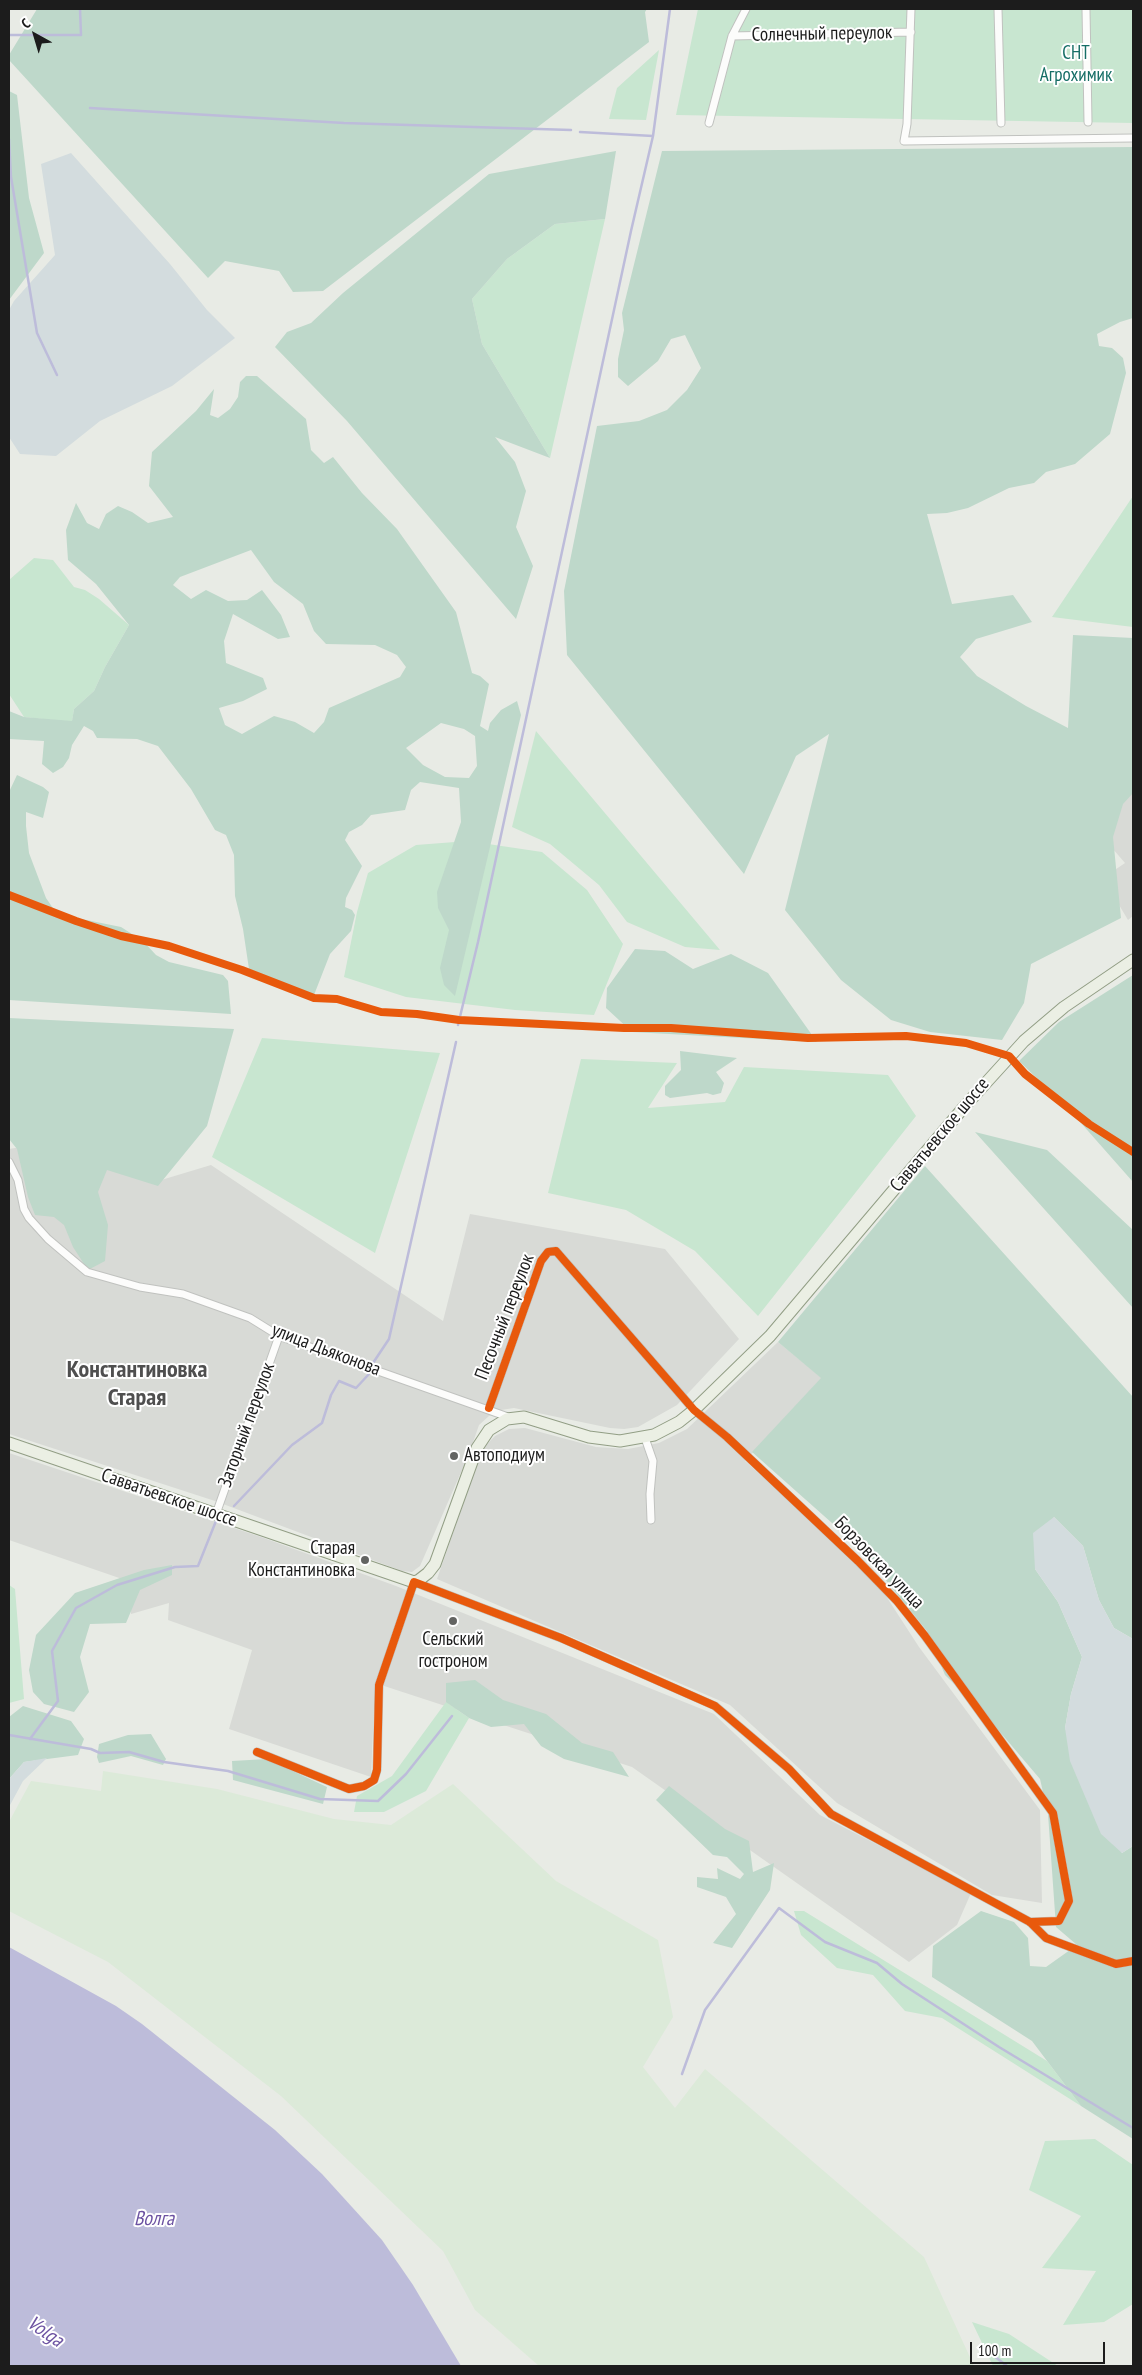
<!DOCTYPE html>
<meta charset="utf-8">
<style>
body{margin:0}
#map{position:relative;width:1142px;height:2375px;overflow:hidden;background:#e8ebe5;font-family:"PT Sans Narrow",sans-serif}
canvas{display:block}
.frame{position:absolute;inset:0;border:10px solid #1c1c1c;pointer-events:none}
.north{position:absolute;left:10px;top:10px;width:50px;height:50px;-webkit-text-stroke:4px #fff;paint-order:stroke;rotate:321deg;font-size:14px;font-weight:700;line-height:20px;text-align:center;color:#1c1c1c}
.north::after{content:'';display:block;margin:auto;width:18px;height:22px;background:#1c1c1c;clip-path:polygon(50% 0,100% 100%,50% 72%,0 100%)}
.scale{position:absolute;left:970px;top:2342px;width:135px;height:22px;box-sizing:border-box;border:2px solid #1c1c1c;border-top:0;padding-left:6px;font-size:15px;line-height:18px;white-space:nowrap;color:#1c1c1c;-webkit-text-stroke:4px #fff;paint-order:stroke}
</style>
<div id="map">
<canvas width="1142" height="2375"></canvas>
<div class="frame"></div>
<div class="north">С</div>
<div class="scale">100 m</div>
</div>
<script>
const ctx = document.querySelector('canvas').getContext('2d');
ctx.lineJoin = 'round';
function fill(path, color) { ctx.fillStyle = color; ctx.fill(path, 'evenodd'); }
const toPath = rows => new Path2D(rows.map(r => 'M' + r).join(''));
function strokePath(path, color, width, dash) { ctx.strokeStyle = color; ctx.lineWidth = width; ctx.lineCap = dash ? 'butt' : 'round'; ctx.setLineDash(dash || []); ctx.stroke(path); }
function drawText(font, color, halo, rows, align = 'center') {
  ctx.font = font + ' "PT Sans Narrow",sans-serif'; ctx.lineWidth = 4; ctx.setLineDash([]); ctx.textBaseline = 'middle'; ctx.strokeStyle = halo; ctx.fillStyle = color; for (const [text, x, y, turn = 0] of rows) {
    ctx.save(); ctx.translate(x, y); ctx.rotate((+turn || 0) * Math.PI / 180); ctx.textAlign = isNaN(turn) ? turn : align; if (halo) ctx.strokeText(text, 0, 0); ctx.fillText(text, 0, 0); ctx.restore();
  }
}
const residential = toPath([
 [1133,786,1133,916,1128,920,1103,878,1125,863,1100,834],
 [27,1146,158,1181,211,1165,443,1321,470,1214,665,1249,739,1339,677,1405,638,1427,624,1429,610,1428,514,1408,501,1410,489,1416,479,1425,469,1454,420,1566,412,1572,402,1571,215,1501,9,1434,9,1149],
 [778,1342,822,1378,745,1461,873,1576,919,1647,1040,1810,1042,1903,992,1895,837,1803,730,1705,437,1579,478,1461,484,1447,495,1436,509,1429,525,1428,596,1447,628,1449,659,1443,687,1429],
 [9,1453,261,1537,396,1586,714,1714,820,1815,971,1893,957,1925,909,1962,632,1767,375,1683,371,1777,229,1729,252,1650,168,1620,169,1603,131,1614,128,1581,9,1540]
]);
const farmland = toPath([
 [103,1771,217,1789,334,1819,391,1825,453,1784,556,1881,658,1940,673,2017,643,2067,675,2108,705,2069,924,2257,974,2366,539,2366,475,2310,443,2251,281,2096,108,1962,9,1911,9,1822,31,1781,101,1791]
]);
const grass = toPath([
 [698,9,1133,9,1133,123,676,115],
 [659,50,646,120,609,119,617,88],
 [605,219,550,458,482,344,472,299,507,259,555,224],
 [1133,496,1133,627,1052,617],
 [34,558,53,560,74,587,85,590,99,599,129,625,105,667,94,691,74,709,72,722,24,717,9,694,9,580],
 [536,731,720,950,685,947,627,922,599,885,550,844,512,827],
 [468,841,542,852,587,890,623,944,594,1015,515,1010,406,997,344,977,357,912,368,873,416,845],
 [262,1038,440,1053,375,1253,212,1157],
 [581,1059,677,1063,648,1108,725,1102,744,1067,888,1075,916,1116,758,1316,695,1251,626,1210,548,1193],
 [9,1585,15,1589,24,1699,9,1703],
 [446,1702,469,1718,426,1791,384,1812,354,1812,357,1796,392,1776],
 [794,1911,804,1911,1047,2061,1081,2106,942,2018,905,2011,873,1975,837,1968,801,1935],
 [1095,2139,1133,2165,1133,2304,1104,2322,1063,2325,1096,2271,1042,2268,1081,2216,1029,2190,1045,2141],
 [972,2322,1009,2334,1058,2366,993,2366]
]);
const forest = toPath([
 [37,9,647,9,645,12,649,42,323,291,293,292,279,271,225,261,208,278,9,60,9,55],
 [9,91,17,95,29,198,44,253,9,300],
 [1133,147,1133,318,1120,322,1097,334,1099,346,1112,348,1123,358,1126,373,1110,434,1075,464,1046,472,1034,483,1009,488,968,508,947,513,927,514,952,604,1013,595,1032,622,976,639,960,657,977,676,1026,706,1068,728,1073,635,1133,638,1133,793,1123,804,1113,837,1121,918,1031,964,1024,1003,1002,1040,930,1032,891,1020,841,980,785,910,829,734,796,756,744,874,567,655,564,591,597,426,639,421,667,410,687,390,701,368,685,335,671,339,658,361,628,386,618,377,618,359,624,330,622,313,662,151],
 [616,151,605,219,555,224,507,259,472,299,482,344,550,458,495,437,515,462,526,491,516,527,533,566,516,619,347,421,275,347,287,332,311,323,343,293,489,174],
 [246,376,257,376,306,419,311,450,324,463,333,457,362,493,397,529,456,612,472,673,480,676,489,684,480,726,488,731,490,723,501,710,517,701,521,715,455,996,444,985,440,968,449,930,438,908,437,892,461,822,459,788,420,782,411,790,405,810,371,815,362,825,349,832,345,840,362,866,346,898,345,907,352,910,355,915,351,931,330,954,314,995,249,969,243,929,235,896,234,855,226,835,215,830,191,789,158,746,137,739,97,738,93,731,84,726,72,745,69,758,63,767,53,773,42,764,44,741,9,739,9,711,24,717,72,721,74,709,94,691,105,667,129,625,96,584,68,560,66,530,76,503,87,523,99,529,106,514,118,506,132,512,148,523,173,517,149,486,152,452,196,411,214,389,210,415,218,418,230,409,238,397,240,382],
 [251,550,274,582,303,604,314,631,326,644,375,645,397,655,406,667,400,677,329,708,324,722,314,733,295,722,274,716,242,734,225,725,219,708,243,701,267,689,263,678,226,663,224,641,233,614,278,639,290,637,281,615,262,590,247,600,228,601,206,590,191,599,173,585,180,577],
 [441,723,464,729,475,736,477,766,469,778,445,777,423,765,406,748],
 [17,775,43,787,49,792,43,818,26,812,26,826,29,853,46,898,57,914,121,927,143,941,156,955,169,962,223,975,228,981,231,1014,9,1000,9,792],
 [635,949,665,951,693,969,731,954,768,973,817,1042,632,1032,606,1008,607,988],
 [1133,975,1133,1182,1066,1106,1019,1061,1059,1022],
 [9,1018,234,1029,207,1126,158,1186,107,1170,98,1192,108,1225,105,1261,88,1270,73,1247,64,1225,54,1217,35,1215,28,1197,17,1149,9,1139],
 [680,1051,737,1058,716,1072,724,1083,721,1093,713,1095,707,1093,670,1098,665,1095,665,1086,681,1070],
 [975,1132,1047,1150,1133,1230,1133,1308],
 [925,1166,1133,1397,1133,1639,1114,1628,1099,1600,1083,1546,1054,1517,1035,1569,1058,1602,1082,1657,1071,1694,1065,1728,1122,1853,1133,1846,1133,2139,1081,2106,1032,2041,932,1977,933,1946,981,1911,1014,1922,1028,1938,1030,1966,1046,1967,1077,1945,1056,1927,1048,1814,1040,1779,983,1712,945,1675,927,1631,859,1547,752,1452,821,1378,778,1342],
 [172,1565,172,1575,140,1590,126,1623,90,1624,80,1657,89,1692,74,1712,44,1704,33,1692,29,1670,36,1635,75,1593,144,1570],
 [475,1680,503,1700,546,1714,582,1743,613,1752,629,1777,564,1759,541,1746,524,1724,491,1727,469,1718,446,1702,446,1683],
 [23,1706,71,1721,84,1739,78,1755,24,1762,9,1779,9,1717],
 [151,1734,166,1759,163,1765,131,1756,99,1763,97,1757,99,1744,128,1735],
 [267,1759,327,1787,323,1804,233,1780,232,1761],
 [669,1786,725,1829,749,1841,753,1872,774,1863,770,1890,732,1948,713,1943,736,1914,726,1897,697,1887,697,1877,718,1879,717,1868,740,1879,744,1874,727,1857,713,1855,656,1800]
]);
const wetland = toPath([
 [71,153,170,264,207,310,235,338,172,386,100,421,56,456,20,454,9,437,9,310,14,301,55,255,41,164],
 [1054,1517,1083,1546,1099,1600,1114,1628,1133,1639,1133,1846,1122,1853,1101,1834,1070,1761,1065,1728,1071,1694,1082,1657,1058,1602,1035,1569,1033,1533],
 [47,1758,23,1781,9,1807,9,1779,24,1762]
]);
const water = toPath([
 [9,1947,116,2006,142,2024,275,2130,322,2174,382,2240,413,2285,461,2366,9,2366]
]);
const stream = toPath([
 [9,35,81,35,80,9],
 [90,108,344,123,571,130],
 [580,132,653,136],
 [9,139,11,177,37,333,57,375],
 [458,1025,478,942,631,231,653,136,670,9],
 [373,1363,389,1339,456,1042],
 [234,1506,292,1445,322,1423,331,1395,339,1381,356,1388,369,1374],
 [9,1735,91,1749,100,1753,129,1752,164,1762,228,1771,320,1799,378,1801,406,1774,452,1716],
 [30,1739,58,1701,52,1651,76,1608,117,1585,175,1567,198,1566,216,1521],
 [682,2074,705,2010,779,1908,825,1942,877,1963,902,1984,999,2047,1133,2128],
 [985,2349,1007,2366]
]);
const minor = toPath([
 [911,9,907,124,904,141,1133,138],
 [998,9,1001,123],
 [1086,9,1088,122],
 [732,36,911,32],
 [709,123,732,36,746,9],
 [9,1162,18,1180,24,1209,29,1218,48,1239,87,1272,140,1287,183,1294,250,1318,279,1336,511,1418],
 [489,1408,541,1261,548,1252,556,1251,694,1410,727,1437,858,1561,897,1601,925,1636,1053,1813,1069,1901,1059,1921,1030,1922],
 [645,1438,653,1461,650,1494,651,1520],
 [216,1514,279,1336],
 [257,1752,349,1789,364,1786,374,1780,377,1770,379,1685,414,1582,561,1638,715,1706,789,1769,831,1814,1030,1922,1046,1938,1116,1964,1133,1961]
]);
const primary = toPath([
 [9,1443,414,1582,419,1580,428,1573,435,1564,477,1448,489,1430,507,1419,524,1417,589,1437,620,1441,654,1435,679,1422,694,1410,770,1336,964,1107,1024,1041,1064,1007,1133,960]
]);
const cycleway = toPath([
 [9,895,76,921,121,936,169,946,242,970,314,998,337,999,381,1012,417,1014,459,1020,624,1028,671,1028,808,1038,906,1036,966,1043,1009,1056,1025,1074,1089,1124,1133,1152],
 [489,1408,541,1261,548,1252,556,1251,694,1410,727,1437,858,1561,897,1601,925,1636,1053,1813,1069,1901,1059,1921,1030,1922],
 [257,1752,349,1789,364,1786,374,1780,377,1770,379,1685,414,1582,561,1638,715,1706,789,1769,831,1814,1030,1922,1046,1938,1116,1964,1133,1961]
]);
const markers = [
 [454,1456,5,"#636462"],
 [365,1560,5,"#636462"],
 [453,1621,5,"#636462"]
];
const streetNames = [
 ["Солнечный переулок",822,34,-1],
 ["Савватьевское шоссе",940,1135,-50],
 ["Песочный переулок",505,1317,-69],
 ["улица Дьяконова",326,1350,21],
 ["Заторный переулок",247,1425,-70],
 ["Савватьевское шоссе",169,1498,19],
 ["Борзовская улица",879,1563,46]
];
const parkNames = [
 ["СНТ",1076,54],
 ["Агрохимик",1076,76]
];
const poiNames = [
 ["Автоподиум",464,1456],
 ["Старая",355,1549,"right"],
 ["Константиновка",355,1571,"right"],
 ["Сельский",453,1640,"center"],
 ["гостроном",453,1662,"center"]
];
const waterNames = [
 ["Волга",154,2219],
 ["Volga",45,2332,34]
];
const districtNames = [
 ["Константиновка",137,1370],
 ["Старая",137,1398]
];
fill(residential, '#d8dad6');
fill(farmland, '#dcead9');
fill(grass, '#c8e6d0');
fill(forest, '#bed8ca');
fill(wetland, '#d3dcde');
fill(water, '#bdbcda');
strokePath(stream, '#bdbcda', 2.5);
strokePath(minor, '#c0c2bf', 9);
strokePath(primary, '#929e85', 13);
strokePath(minor, '#fcfcfb', 7);
strokePath(primary, '#ebefe4', 11);
strokePath(cycleway, '#e8590c', 8);
for (const [x, y, r, color] of markers) { const dot = new Path2D(); dot.arc(x, y, r, 0, 2 * Math.PI); ctx.fillStyle = color; ctx.fill(dot); strokePath(dot, '#fff', 2); }
drawText('19px', '#1c1c1c', '#fff', streetNames);
drawText('19px', '#166e66', '#fff', parkNames);
drawText('19px', '#1c1c1c', '#fff', poiNames, 'left');
drawText('italic 20px', '#6d53a2', '#fff', waterNames);
drawText('bold 24px', '#4f4f4f', '#fff', districtNames);
</script>
